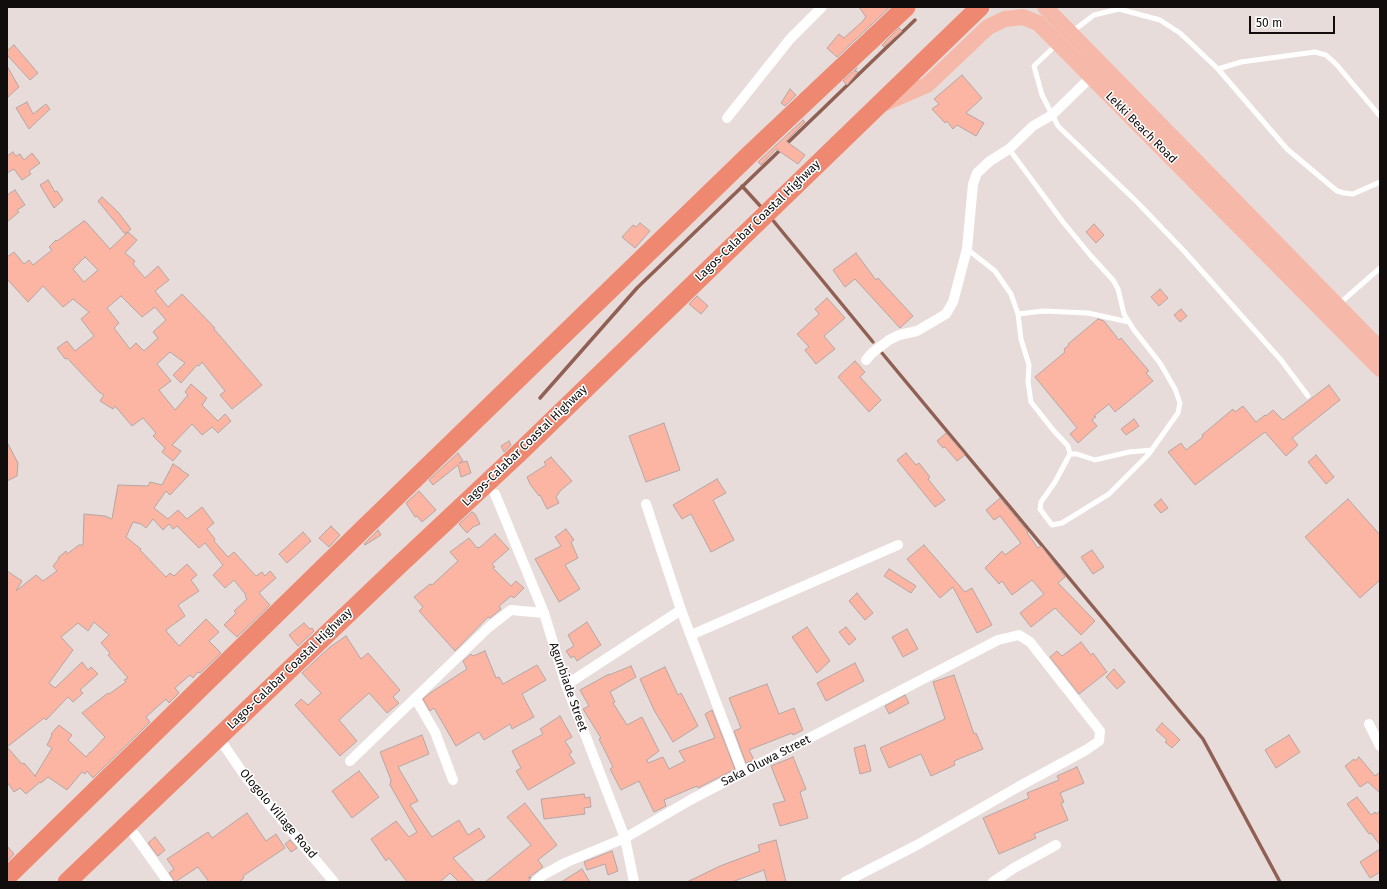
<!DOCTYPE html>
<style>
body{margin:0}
#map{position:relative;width:1387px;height:889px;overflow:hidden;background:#e8dcda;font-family:"Fira Sans",sans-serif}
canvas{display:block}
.frame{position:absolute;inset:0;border:8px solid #100d0c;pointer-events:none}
.scale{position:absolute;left:1249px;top:16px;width:86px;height:18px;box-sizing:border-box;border:2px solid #100d0c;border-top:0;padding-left:5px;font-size:12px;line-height:14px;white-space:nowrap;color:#100d0c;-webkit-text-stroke:3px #fff;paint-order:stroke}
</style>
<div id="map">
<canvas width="1387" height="889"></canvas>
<div class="frame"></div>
<div class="scale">50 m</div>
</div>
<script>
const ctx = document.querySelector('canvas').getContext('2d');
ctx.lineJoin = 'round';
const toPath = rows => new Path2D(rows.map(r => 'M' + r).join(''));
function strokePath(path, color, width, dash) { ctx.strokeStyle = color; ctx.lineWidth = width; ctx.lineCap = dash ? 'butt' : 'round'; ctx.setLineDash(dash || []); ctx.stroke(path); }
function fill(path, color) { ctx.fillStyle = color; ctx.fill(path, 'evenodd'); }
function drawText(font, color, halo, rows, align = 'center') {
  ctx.font = font + ' "Fira Sans",sans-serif'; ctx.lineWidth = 3; ctx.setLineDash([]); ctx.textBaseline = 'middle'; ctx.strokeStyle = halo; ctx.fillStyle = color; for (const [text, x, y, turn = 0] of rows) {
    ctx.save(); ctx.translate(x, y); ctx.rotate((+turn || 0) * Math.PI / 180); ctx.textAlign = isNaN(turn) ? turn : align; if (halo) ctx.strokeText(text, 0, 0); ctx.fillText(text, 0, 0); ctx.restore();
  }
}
const stream = toPath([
 [742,186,763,209],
 [771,218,873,342],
 [882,353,1203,739,1280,882],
 [540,398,637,288,915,20]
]);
const building = toPath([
 [859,7,890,7,837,57,827,48,839,34,844,38,864,20,864,19,866,17,859,7],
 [899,28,902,31,884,47,882,45,899,28],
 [14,45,38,73,30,80,7,55,7,51,14,45],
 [7,66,19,87,7,98,7,66],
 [857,68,855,71,858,72,847,85,843,81,857,68],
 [962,75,982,98,966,113,984,123,976,136,957,125,953,129,947,121,945,123,932,109,939,104,934,99,962,75],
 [790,89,796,95,785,106,781,103,790,89],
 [27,102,33,114,46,104,50,109,29,129,16,108,27,102],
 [803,120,805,122,786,141,805,155,798,164,776,149,761,165,758,162,803,120],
 [13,152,16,156,20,154,24,160,32,153,40,163,29,171,31,174,22,180,14,169,7,173,7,156,13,152],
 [48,180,55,192,57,191,63,200,54,208,40,185,48,180],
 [15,190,25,205,17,210,19,212,7,222,7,195,15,190],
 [102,197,118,212,131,229,125,234,98,201,102,197],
 [84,221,86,222,110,249,128,232,137,240,125,253,135,261,133,264,145,278,158,266,169,280,155,291,168,307,182,294,215,328,214,329,262,385,232,409,220,395,225,391,202,362,199,366,197,365,181,383,173,375,185,363,170,352,157,364,171,381,159,390,175,410,188,395,185,392,191,384,207,398,202,405,218,421,225,414,231,421,218,433,212,427,202,435,192,424,172,445,181,451,173,461,162,452,165,448,153,436,156,433,143,418,132,426,115,406,113,409,100,401,104,395,99,392,67,358,65,359,57,348,67,341,75,351,94,336,81,319,89,312,73,299,63,307,43,286,28,302,7,279,7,257,14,252,24,264,29,260,33,265,52,250,49,247,56,240,57,241,84,221],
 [85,257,98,270,84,282,73,269,85,257],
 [121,296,142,317,155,307,166,320,153,332,158,338,144,351,136,343,130,349,114,328,119,323,107,308,121,296],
 [640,223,650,231,635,248,622,237,633,225,636,227,640,223],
 [1094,224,1104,235,1096,243,1086,232,1094,224],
 [856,253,876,280,878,278,913,316,900,328,855,279,845,287,833,270,856,253],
 [1160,289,1168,298,1159,306,1151,297,1160,289],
 [697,296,708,306,701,314,689,304,697,296],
 [827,298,845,318,824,336,835,349,816,364,805,350,809,347,797,334,819,314,815,309,827,298],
 [1181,309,1187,316,1180,322,1174,315,1181,309],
 [1098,319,1104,321,1119,340,1121,338,1131,350,1149,371,1146,373,1153,381,1115,412,1109,404,1094,416,1096,417,1092,420,1097,426,1078,443,1070,434,1077,428,1035,377,1065,352,1064,349,1069,345,1068,344,1098,319],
 [855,361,865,372,860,377,881,400,869,412,838,377,855,361],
 [1329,385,1340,400,1292,438,1298,445,1286,456,1265,432,1195,485,1168,452,1181,443,1186,450,1203,437,1202,435,1233,409,1235,412,1243,406,1256,422,1265,415,1266,416,1273,410,1283,420,1329,385],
 [1134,419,1139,426,1126,435,1121,429,1134,419],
 [664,423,680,470,646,482,629,436,664,423],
 [946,433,965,455,957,461,945,447,943,448,937,441,946,433],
 [509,441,511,445,504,452,501,446,509,441],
 [7,442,18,463,17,476,7,481,7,442],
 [458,453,463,461,459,463,467,461,471,473,461,477,458,465,433,485,429,480,458,453],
 [906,453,916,465,919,463,930,477,928,479,945,500,935,507,897,460,906,453],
 [1316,455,1334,477,1326,484,1308,462,1316,455],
 [551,457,572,481,561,490,556,497,559,503,547,509,540,495,539,496,530,484,527,477,546,465,544,462,551,457],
 [173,464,181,469,181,470,189,475,170,495,166,491,154,508,168,519,178,510,187,519,202,507,214,523,207,529,215,539,214,541,228,557,234,552,256,576,262,572,265,576,270,571,276,578,259,593,270,605,237,637,224,625,236,613,234,611,247,599,245,596,246,595,234,580,225,588,213,575,223,565,205,543,199,548,177,526,173,529,169,524,163,530,153,519,146,528,141,524,133,522,126,537,141,549,140,550,166,577,170,573,174,576,187,564,197,575,191,580,199,591,178,605,185,616,166,630,167,632,179,646,206,619,219,632,209,641,221,653,200,673,198,672,193,678,190,675,175,688,179,693,169,703,166,699,146,717,150,722,93,778,87,771,85,774,82,772,67,790,48,777,41,783,40,782,26,794,20,788,14,792,7,782,7,747,22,764,24,763,36,777,35,776,52,748,47,745,52,735,51,734,59,725,72,735,68,740,86,757,90,752,91,752,105,737,82,713,108,693,109,694,126,682,124,680,128,678,108,655,110,653,101,643,109,635,94,622,88,631,78,623,61,637,73,650,49,683,55,688,82,662,88,670,91,667,98,674,80,690,83,693,73,702,68,697,46,720,44,718,7,747,7,571,22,581,16,591,36,575,43,581,57,571,53,566,58,560,59,557,66,551,67,554,79,545,83,545,84,514,105,516,112,519,118,485,148,486,150,482,162,485,173,464],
 [717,479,726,493,713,500,734,540,711,552,691,514,682,519,673,505,717,479],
 [419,491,436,510,422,522,417,516,415,517,406,503,419,491],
 [1000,498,1028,532,1027,533,1038,548,1041,546,1065,577,1058,583,1095,621,1081,635,1055,608,1031,627,1020,613,1044,594,1032,580,1012,595,1002,581,999,584,985,568,1002,551,1005,555,1021,543,1000,516,994,520,986,510,1000,498],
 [1161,499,1168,508,1161,513,1154,505,1161,499],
 [1348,499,1380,535,1380,580,1360,598,1305,537,1348,499],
 [472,512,475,514,480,524,473,527,467,533,459,524,472,512],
 [331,526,340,535,329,547,319,538,331,526],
 [566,529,574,540,571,542,578,558,565,565,580,589,559,602,535,559,561,546,555,537,566,529],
 [378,530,381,535,365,545,364,544,378,530],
 [303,532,311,541,287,563,279,554,303,532],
 [495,534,509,549,492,564,495,567,493,568,511,586,516,581,524,588,514,598,511,596,499,606,501,609,490,618,488,617,455,651,419,611,423,607,414,597,430,584,432,585,458,561,450,552,469,538,477,548,478,547,479,548,495,534],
 [924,545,965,592,972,588,992,625,977,633,953,587,940,598,907,559,924,545],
 [1092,550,1104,567,1093,574,1081,557,1092,550],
 [889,569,916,586,911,593,884,576,889,569],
 [857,593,873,613,865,620,849,601,857,593],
 [587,622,601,645,577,661,574,656,571,658,566,651,574,646,568,635,587,622],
 [304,623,310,629,312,628,314,631,298,646,289,635,304,623],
 [807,627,830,661,817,673,792,637,807,627],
 [846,627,856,639,849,645,839,632,846,627],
 [907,629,918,649,903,657,892,637,907,629],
 [346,636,361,659,368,653,400,690,393,697,399,703,387,713,369,693,339,720,357,741,340,756,295,705,301,699,308,705,321,693,302,673,330,647,346,636],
 [1081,642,1091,655,1093,653,1107,672,1079,694,1050,657,1057,651,1062,656,1081,642],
 [485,651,496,678,499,677,503,684,537,665,546,680,522,694,534,717,512,729,510,724,484,740,479,732,456,746,434,708,430,711,423,699,430,693,467,669,463,661,471,654,473,656,485,651],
 [855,663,864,681,826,701,817,683,855,663],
 [631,666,636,677,610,692,615,702,613,703,627,725,642,717,659,751,647,760,648,763,663,757,669,769,685,761,679,751,715,738,705,714,712,710,735,769,698,788,697,786,664,800,666,806,654,812,639,781,621,790,610,769,613,767,599,739,601,738,583,709,589,706,580,690,609,674,609,675,631,666],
 [665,667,678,695,681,693,698,726,673,742,654,710,640,679,665,667],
 [1114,669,1125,682,1117,689,1106,677,1114,669],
 [954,675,974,734,976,733,983,749,954,761,955,765,931,776,921,754,889,768,880,748,945,719,933,682,954,675],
 [767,684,779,714,794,708,803,730,793,735,792,733,749,750,754,760,746,763,734,731,741,728,729,698,767,684],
 [905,695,909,703,889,714,885,706,905,695],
 [560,716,572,737,565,741,572,752,569,754,575,763,528,790,516,771,521,768,512,751,543,734,540,729,560,716],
 [1162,723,1180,740,1172,748,1165,742,1167,740,1156,730,1162,723],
 [422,735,429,754,398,767,418,801,410,805,432,837,459,820,468,835,479,828,485,837,453,858,475,882,459,882,450,873,440,882,407,882,389,858,386,861,371,839,396,821,409,837,417,832,390,785,391,780,380,752,422,735],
 [1289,735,1300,752,1276,768,1265,750,1289,735],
 [865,745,871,771,860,774,854,748,865,745],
 [793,757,806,789,800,792,808,818,780,826,773,804,785,801,771,766,793,757],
 [1359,757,1375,776,1380,772,1380,793,1368,782,1360,787,1345,766,1354,759,1355,761,1359,757],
 [1077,767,1084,783,1060,793,1064,802,1061,803,1068,820,1034,834,1036,838,999,854,983,818,1029,798,1027,793,1059,780,1057,776,1077,767],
 [359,771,379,797,352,818,332,791,359,771],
 [584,794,585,798,590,797,591,807,584,808,585,814,544,819,541,799,584,794],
 [1357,797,1371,815,1375,812,1376,814,1380,811,1380,845,1371,833,1369,834,1347,804,1357,797],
 [525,803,557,845,538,860,543,867,528,878,531,877,529,882,485,882,531,845,507,817,525,803],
 [247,813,266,841,276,834,285,848,243,876,244,878,239,882,209,882,198,867,175,882,169,873,174,869,167,859,208,832,212,838,247,813],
 [155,837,165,850,158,856,148,843,155,837],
 [290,840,297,848,291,852,285,844,290,840],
 [776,840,786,882,767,882,764,870,732,882,687,882,720,866,760,851,758,845,776,840],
 [7,846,14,854,7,862,7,846],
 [1380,849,1380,872,1370,878,1360,862,1380,849],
 [612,851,618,871,608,875,605,864,587,870,584,862,612,851],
 [582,869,590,882,561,882,582,869]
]);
const lane = toPath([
 [1073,31,1094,15,1119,9,1160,20,1180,33,1218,69,1287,149,1337,191,1344,193,1353,194,1380,182],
 [1056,45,1034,66,1042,95,1058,126,1137,202,1184,251,1281,360,1308,396],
 [1218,69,1241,62,1315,52,1326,55,1336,64,1380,116],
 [967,249,995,271,1011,294,1018,314,1021,339,1029,365,1028,382,1031,402,1054,431,1068,446,1070,454,1055,482,1041,502,1040,509,1052,525,1062,523,1109,494,1148,455,1178,413,1180,403,1175,389,1160,363,1134,330,1124,314,1118,289,1113,280,1091,256,1063,222,1009,149],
 [1339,304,1380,268],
 [1018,314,1043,311,1088,313,1129,322],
 [1070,454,1077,454,1095,460,1129,452,1152,450]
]);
const street = toPath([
 [727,118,790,39,822,7],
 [866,360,872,353,889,340,899,335,917,331,946,314,953,302,967,249,973,184,977,173,990,161,1009,149,1033,126,1052,115,1091,77],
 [495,494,544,613,566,685,625,838,634,882],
 [646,504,681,610,743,773],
 [691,635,898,545],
 [566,685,681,610],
 [415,698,435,732,453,780],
 [1369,724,1380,746],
 [223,744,245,776,334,882],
 [350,761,489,627,511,610,544,613],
 [134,834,168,882],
 [535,882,543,875,567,862,625,838,692,799,998,640,1019,635,1030,642,1100,731,1099,741,1086,750,1018,787,917,845,845,882],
 [993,882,1014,868,1056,845]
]);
const primary = toPath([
 [1045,7,1380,349],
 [883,104,927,85,988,27,1005,19,1023,17,1038,23,1380,369]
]);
const highway = toPath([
 [7,877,360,532,749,155,906,7],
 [67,882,395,569,521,451,980,7]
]);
const streetNames = [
 ["Lekki Beach Road",1141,128,45],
 ["Lagos-Calabar Coastal Highway",758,221,-44],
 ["Lagos-Calabar Coastal Highway",525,446,-44],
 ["Lagos-Calabar Coastal Highway",290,669,-44],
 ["Agunbiade Street",568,687,71],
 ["Saka Oluwa Street",766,761,-27],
 ["Ologolo Village Road",278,814,50]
];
strokePath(stream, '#906054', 3.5);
fill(building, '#fcb4a3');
strokePath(building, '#b2a7a5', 1);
strokePath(lane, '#fff', 5);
strokePath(street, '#fff', 10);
strokePath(primary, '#f5b8a9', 16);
strokePath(highway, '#ee8870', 19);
drawText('12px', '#100d0c', '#fff', streetNames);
</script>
